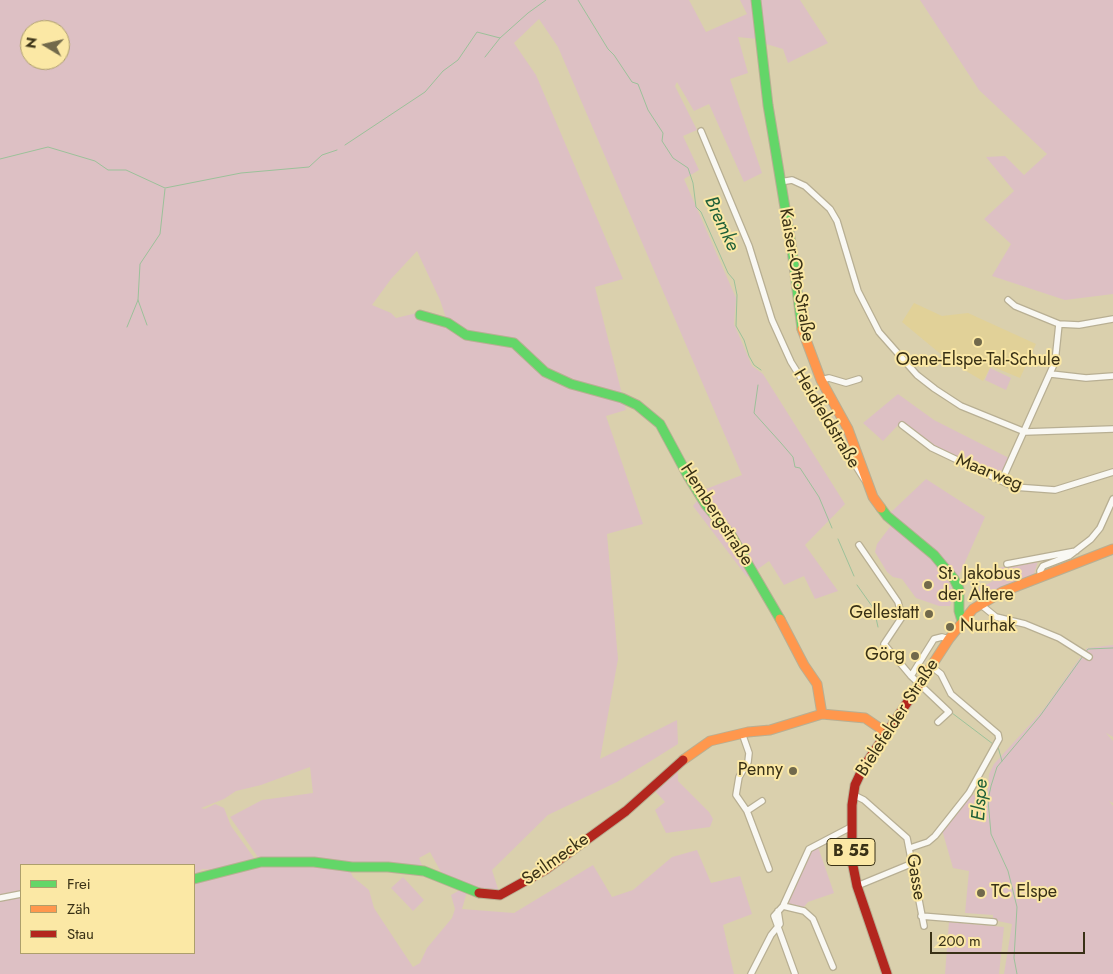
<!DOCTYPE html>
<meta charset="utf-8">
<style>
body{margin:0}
#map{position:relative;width:1113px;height:974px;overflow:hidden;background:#dad0ad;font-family:Jost,sans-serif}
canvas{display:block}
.legend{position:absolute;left:20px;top:864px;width:175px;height:90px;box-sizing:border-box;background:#fbe8a5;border:1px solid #ad9f6c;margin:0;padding:6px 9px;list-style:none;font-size:15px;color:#393116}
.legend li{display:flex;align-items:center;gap:10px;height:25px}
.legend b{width:25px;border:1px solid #ad9f6c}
.north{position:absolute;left:20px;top:20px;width:50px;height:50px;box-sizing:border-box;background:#fbe8a5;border:1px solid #ad9f6c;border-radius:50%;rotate:279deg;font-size:14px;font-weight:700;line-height:20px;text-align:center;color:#393116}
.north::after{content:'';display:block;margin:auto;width:18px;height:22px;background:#71694b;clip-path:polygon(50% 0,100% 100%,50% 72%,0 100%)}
.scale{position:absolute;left:930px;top:932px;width:155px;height:22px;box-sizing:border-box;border:2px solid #393116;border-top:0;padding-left:6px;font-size:15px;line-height:18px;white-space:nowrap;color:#393116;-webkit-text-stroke:4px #fbe8a5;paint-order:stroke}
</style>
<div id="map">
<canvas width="1113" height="974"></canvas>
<ul class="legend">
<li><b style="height:6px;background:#63d668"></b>Frei</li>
<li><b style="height:6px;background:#ff974d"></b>Zäh</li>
<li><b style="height:6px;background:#b3261e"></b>Stau</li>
</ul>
<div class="north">N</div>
<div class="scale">200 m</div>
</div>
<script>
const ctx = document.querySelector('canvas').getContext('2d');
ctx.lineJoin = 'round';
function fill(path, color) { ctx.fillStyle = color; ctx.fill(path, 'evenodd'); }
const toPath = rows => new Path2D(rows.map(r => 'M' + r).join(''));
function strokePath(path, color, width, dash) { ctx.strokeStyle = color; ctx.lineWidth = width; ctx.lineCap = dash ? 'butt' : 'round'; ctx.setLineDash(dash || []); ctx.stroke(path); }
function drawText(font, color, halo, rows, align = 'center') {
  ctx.font = font + ' Jost,sans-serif'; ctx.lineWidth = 4; ctx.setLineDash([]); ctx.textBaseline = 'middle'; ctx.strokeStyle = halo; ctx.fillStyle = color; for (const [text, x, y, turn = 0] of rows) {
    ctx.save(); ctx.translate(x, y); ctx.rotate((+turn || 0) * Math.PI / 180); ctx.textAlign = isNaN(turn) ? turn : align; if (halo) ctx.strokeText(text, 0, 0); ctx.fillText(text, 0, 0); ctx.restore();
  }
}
const built = toPath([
 [914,303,942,316,968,313,1036,344,1020,378,991,366,983,381,949,361,902,322]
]);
const green = toPath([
 [0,0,689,0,706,32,747,14,740,0,752,0,757,39,738,37,748,73,730,79,762,173,744,182,709,104,694,111,677,82,675,86,697,130,683,136,699,170,684,179,736,298,734,324,752,366,763,374,845,504,805,545,838,591,815,599,804,576,784,585,769,561,747,577,693,506,706,489,742,475,558,47,539,19,514,43,536,75,623,279,595,287,626,410,606,416,643,524,607,534,618,659,600,759,677,720,678,744,617,782,548,815,492,870,499,892,486,892,448,878,441,872,430,852,419,858,424,870,397,866,349,865,349,869,353,877,369,890,374,908,413,967,420,963,427,948,452,918,455,909,451,895,460,890,467,892,462,909,514,913,593,865,612,897,633,890,672,857,697,850,711,883,740,876,752,914,723,925,734,974,0,974],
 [30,30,60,30,60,60,30,60],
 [417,251,440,300,447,321,429,314,417,313,396,318,391,313,372,305,391,279],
 [310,767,313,793,262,800,230,817,262,863,194,880,194,953,21,953,21,865,194,865,194,877,202,869,218,870,257,862,231,826,224,808,215,804,205,809,201,808,224,799,236,791,261,785],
 [759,0,800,0,828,43,788,63,783,49,766,44],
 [920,0,1113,0,1113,294,1065,300,992,276,1011,244,984,219,1014,191,986,157,1005,156,1024,175,1047,154,979,90],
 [990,368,1011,378,1006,390,985,380],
 [898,394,934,420,1009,458,1003,473,997,475,935,446,902,421,883,441,863,423],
 [926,479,985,517,958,578,889,514],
 [893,523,920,544,947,575,954,596,950,606,939,606,916,598,902,579,893,577,887,572,875,552,877,544],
 [1038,561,1034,574,981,596,977,590,993,581,992,569],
 [1113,645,1113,737,1106,733,1113,741,1113,803,1109,801,1113,806,1113,974,1004,974,1012,924,993,920,993,915,965,913,969,871,953,868,942,830,970,794,987,799,989,774,994,764,1043,710,1087,648],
 [678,769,678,781,709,812,713,819,710,827,666,833,655,810,665,802,655,791],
 [818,847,834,893,808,902,803,908,788,904,812,849],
 [403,877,424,900,413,911,391,888],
 [949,922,1004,927,999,974,945,974]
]);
const stream = toPath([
 [578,0,608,49,614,55,632,82,638,84,648,110,663,133,662,141,673,158,688,168,693,183,696,207,701,212,728,273,734,280,737,295,736,326,744,340,749,356,754,365,761,370],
 [485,57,500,38],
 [345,145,425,92,443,71,458,60,477,32,500,38,528,13,546,0],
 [0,159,48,147,95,161,108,170,126,170,165,188,241,173,309,167,322,155,337,150],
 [138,300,147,325],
 [127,327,138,300,140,264,160,234,165,189],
 [758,385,754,413,781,443,793,457,795,467,800,468,819,497,832,528],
 [838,539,854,576],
 [857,585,874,609,878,627],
 [1085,653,1088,649,1113,648],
 [952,713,993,744],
 [998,747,1002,761],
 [1017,974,1014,958,1017,907,1008,871,991,834,988,800,991,786,997,767,1040,716,1083,656]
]);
const street = toPath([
 [701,131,749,246,772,320,791,362,864,479],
 [780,182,792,180,805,186,830,209,837,221,858,291,879,332,917,375,935,389,961,406,1025,432,1113,429],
 [1008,300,1015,306,1059,324,1079,325,1113,319],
 [1051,374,1086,378,1113,376],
 [821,380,829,378,846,383,859,379],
 [902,425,932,448,1014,487,1055,490,1113,472],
 [1002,480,1055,362,1059,324],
 [859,545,898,602,902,617,884,644,911,676,949,712,938,722],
 [1007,564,1076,551],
 [1041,578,1040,571,1043,566,1069,556,1091,539,1100,528,1113,499],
 [980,604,996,617,1025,624,1059,638,1089,657],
 [911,676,934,639,942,637,949,639],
 [742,733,749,753,748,762,739,777,736,795,747,811,769,869],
 [854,795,864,800,907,838,924,926],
 [747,811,762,801],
 [910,848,928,842,935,836,969,793,999,739,998,734,951,694,941,674,931,666],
 [857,886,913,863],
 [0,898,21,894],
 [783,906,804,911,813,919,833,967],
 [921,916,994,922],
 [751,974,771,935,780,924,778,911],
 [795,974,774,916,783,906,809,849,851,827]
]);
const fast = toPath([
 [756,0,768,105,792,250,802,329],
 [420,315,448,323,466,335,514,343,545,372,571,384,622,398,637,405,660,424,688,476,706,505,731,535,780,619],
 [881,508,887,516,934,555,954,579,959,589,959,611,962,621],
 [194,879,261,862,314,862,352,867,388,867,424,871,479,893]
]);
const slow = toPath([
 [802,329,821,380,848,429,873,497,881,508],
 [780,619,804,665,817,684,822,714],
 [919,685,949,639,973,609,1002,592,1113,549],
 [683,760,710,741,748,732,770,730,822,714,865,718,887,733]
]);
const jam = toPath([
 [479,893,500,895,545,870,626,811,683,760],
 [887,974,857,886,852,861,852,805,855,785,863,768,919,685]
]);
const markers = [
 [978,342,5,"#71694b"],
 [928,585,5,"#71694b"],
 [929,614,5,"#71694b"],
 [950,627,5,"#71694b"],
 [915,656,5,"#71694b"],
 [793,771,5,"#71694b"],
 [981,893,5,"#71694b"]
];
const shields = [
 [851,852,48]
];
const shieldNames = [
 ["B 55",851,852]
];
const streetNames = [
 ["Kaiser-Otto-Straße",796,275,80],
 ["Heidfeldstraße",826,419,59],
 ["Maarweg",989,473,22],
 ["Hembergstraße",716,515,57],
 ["Bielefelder Straße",898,718,-57],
 ["Seilmecke",556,860,-35],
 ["Gasse",915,877,81]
];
const poiNames = [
 ["Oene-Elspe-Tal-Schule",978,361,"center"],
 ["St. Jakobus",938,575],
 ["der Ältere",938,596],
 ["Gellestatt",919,614,"right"],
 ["Nurhak",960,627],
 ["Görg",905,656,"right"],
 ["Penny",783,771,"right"],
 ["TC Elspe",991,893]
];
const waterNames = [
 ["Bremke",721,224,65],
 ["Elspe",981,800,-86]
];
fill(built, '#e1d198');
fill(green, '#ddc0c4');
strokePath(stream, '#9cc19a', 1);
strokePath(street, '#b8af93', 8);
strokePath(fast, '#b8af93', 11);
strokePath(slow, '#b8af93', 11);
strokePath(jam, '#b8af93', 11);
strokePath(street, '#f9f8f3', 5.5);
strokePath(fast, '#63d668', 9);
strokePath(slow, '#ff974d', 9);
strokePath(jam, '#b3261e', 9);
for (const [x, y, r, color] of markers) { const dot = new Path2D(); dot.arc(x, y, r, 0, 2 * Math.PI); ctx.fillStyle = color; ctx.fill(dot); strokePath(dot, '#fbe8a5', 2); }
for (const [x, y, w] of shields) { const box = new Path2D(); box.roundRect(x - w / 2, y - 13.5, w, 27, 4); ctx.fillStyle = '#fbe8a5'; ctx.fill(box); strokePath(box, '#393116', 1); }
drawText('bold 16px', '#393116', null, shieldNames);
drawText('18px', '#393116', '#fbe8a5', streetNames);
drawText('18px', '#393116', '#fbe8a5', poiNames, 'left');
drawText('italic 19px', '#1e5f38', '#fbe8a5', waterNames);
</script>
